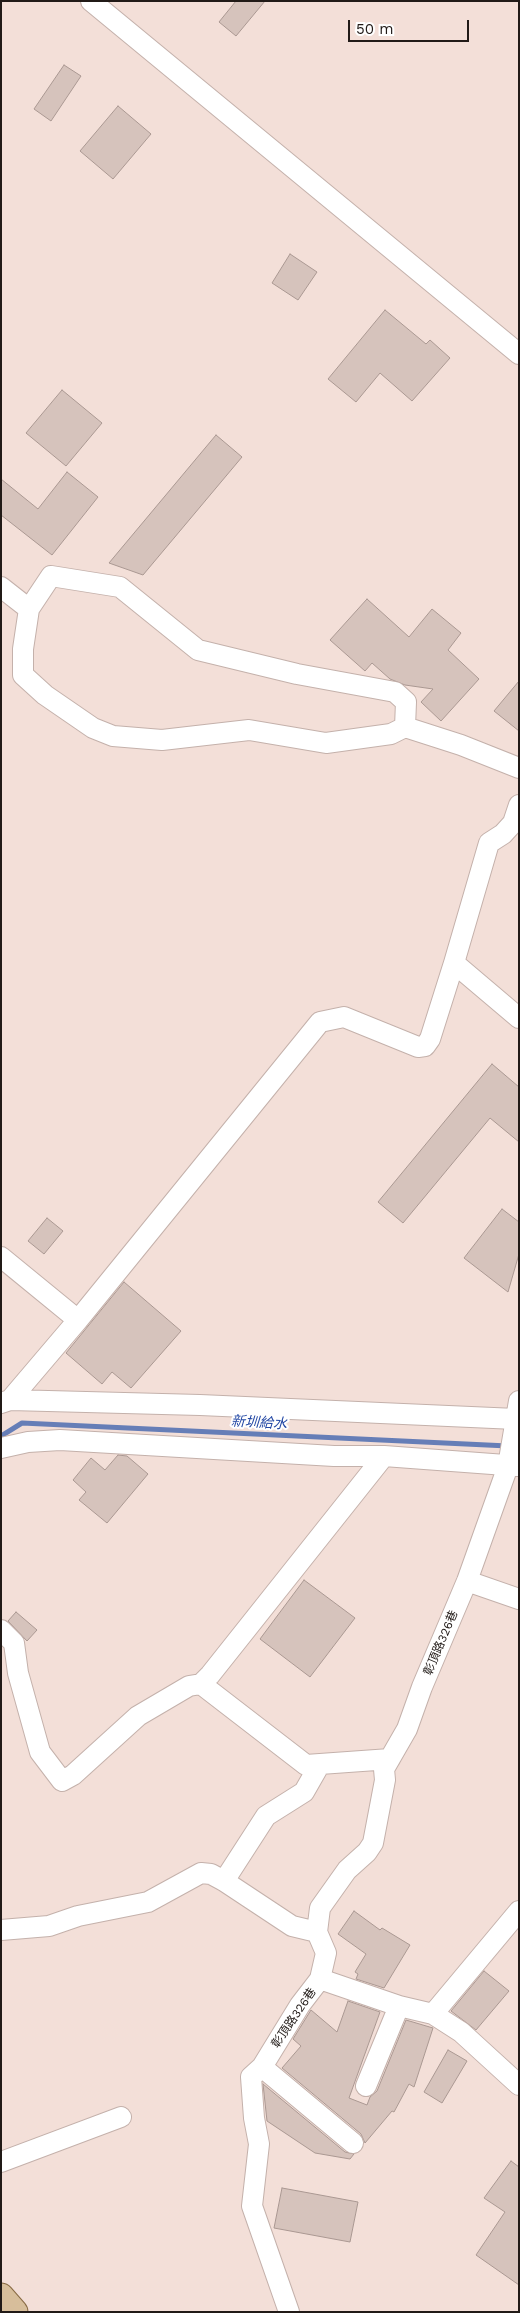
<!DOCTYPE html>
<meta charset="utf-8">
<style>
body{margin:0}
#map{position:relative;width:520px;height:2313px;overflow:hidden;background:#f3dfd8;font-family:"Work Sans",sans-serif}
canvas{display:block}
.frame{position:absolute;inset:0;border:2px solid #211a17;pointer-events:none}
.scale{position:absolute;left:348px;top:20px;width:121px;height:22px;box-sizing:border-box;border:2px solid #211a17;border-top:0;padding-left:6px;font-size:15px;line-height:18px;white-space:nowrap;color:#211a17;-webkit-text-stroke:4px #fff;paint-order:stroke}
</style>
<div id="map">
<canvas width="520" height="2313"></canvas>
<div class="frame"></div>
<div class="scale">50 m</div>
</div>
<script>
const ctx = document.querySelector('canvas').getContext('2d');
ctx.lineJoin = 'round';
const toPath = rows => new Path2D(rows.map(r => 'M' + r).join(''));
function strokePath(path, color, width, dash) { ctx.strokeStyle = color; ctx.lineWidth = width; ctx.lineCap = dash ? 'butt' : 'round'; ctx.setLineDash(dash || []); ctx.stroke(path); }
function fill(path, color) { ctx.fillStyle = color; ctx.fill(path, 'evenodd'); }
function drawText(font, color, halo, rows, align = 'center') {
  ctx.font = font + ' "Work Sans","Noto Sans TC",sans-serif'; ctx.lineWidth = 4; ctx.setLineDash([]); ctx.textBaseline = 'middle'; ctx.strokeStyle = halo; ctx.fillStyle = color; for (const [text, x, y, turn = 0] of rows) {
    ctx.save(); ctx.translate(x, y); ctx.rotate((+turn || 0) * Math.PI / 180); ctx.textAlign = isNaN(turn) ? turn : align; if (halo) ctx.strokeText(text, 0, 0); ctx.fillText(text, 0, 0); ctx.restore();
  }
}
const stream = toPath([
 [1,1436,22,1423,508,1446]
]);
const building = toPath([
 [236,1,265,1,236,36,219,22,236,1],
 [64,65,81,76,51,121,34,109,64,65],
 [118,106,151,134,113,179,80,151,118,106],
 [290,254,317,272,298,300,272,283,290,254],
 [385,310,426,344,430,340,450,358,412,401,380,373,356,402,328,379,385,310],
 [62,390,102,423,66,466,26,433,62,390],
 [216,435,242,457,143,575,109,563,216,435],
 [67,472,98,497,52,555,1,515,1,479,38,509,67,472],
 [367,599,409,637,432,609,461,633,448,650,479,679,441,721,421,702,433,689,405,685,390,679,372,663,365,671,330,640,367,599],
 [519,681,519,731,494,711,519,681],
 [492,1064,519,1087,519,1142,490,1118,403,1223,378,1202,492,1064],
 [502,1209,519,1222,519,1254,508,1292,464,1258,502,1209],
 [47,1218,63,1231,44,1254,28,1241,47,1218],
 [124,1282,181,1331,131,1388,112,1372,102,1384,66,1353,124,1282],
 [118,1455,127,1456,148,1474,107,1523,79,1500,86,1492,73,1480,91,1458,105,1470,118,1455],
 [304,1580,355,1618,310,1677,260,1639,304,1580],
 [16,1612,37,1630,27,1641,8,1621,16,1612],
 [354,1911,380,1930,382,1928,410,1945,384,1988,356,1979,358,1974,355,1972,366,1954,338,1934,354,1911],
 [484,1971,509,1991,476,2030,451,2011,484,1971],
 [348,2001,380,2012,349,2098,367,2105,370,2097,377,2091,406,2020,433,2028,414,2087,409,2084,394,2112,392,2111,365,2143,361,2134,282,2068,301,2046,293,2039,311,2010,337,2032,348,2001],
 [448,2050,467,2061,442,2103,424,2092,448,2050],
 [263,2084,345,2152,354,2154,350,2159,315,2153,267,2121,263,2084],
 [511,2161,519,2167,519,2285,476,2255,505,2212,484,2198,511,2161],
 [282,2188,358,2202,350,2242,274,2228,282,2188]
]);
const minor = toPath([
 [91,1,519,354],
 [1,587,29,609],
 [405,727,406,702,395,692,297,674,198,650,120,587,51,576,29,609,23,649,23,675,45,695,93,728,113,736,162,740,249,730,326,743,391,734,405,727,461,745,519,768],
 [519,805,513,823,503,834,489,843,454,963,519,1018],
 [1,1257,78,1320],
 [10,1400,200,1405,516,1419],
 [1,1403,10,1400,78,1320,320,1022,344,1017,418,1047,425,1046,430,1039,454,963],
 [1,1448,28,1442,60,1440,334,1456,384,1456,519,1466],
 [467,1581,519,1599],
 [1,1630,14,1643,18,1673,40,1752,62,1781,73,1775,138,1716,189,1686,201,1684,210,1675,384,1456],
 [201,1684,306,1765,390,1759],
 [224,1881,266,1816,304,1792,320,1764],
 [1,1930,49,1926,78,1916,148,1902,201,1873,211,1874,224,1881,292,1926,317,1932],
 [320,1979,399,2006,433,2014,461,2032,519,2085],
 [433,2014,519,1911],
 [262,2067,353,2143],
 [366,2086,399,2006],
 [1,2162,121,2117],
 [289,2312,252,2206,259,2144,254,2118,251,2077,262,2067,300,2005,320,1979,326,1953,317,1932,320,1908,347,1870,367,1852,373,1843,385,1780,384,1769,407,1729,422,1687,467,1581,508,1466,519,1401]
]);
const major = toPath([
 [1,2296,15,2312]
]);
const streetNames = [
 ["彰頂路326巷",441,1643,-67],
 ["彰頂路326巷",294,2018,-56]
];
const waterNames = [
 ["新圳給水",259,1423,3]
];
strokePath(stream, '#667eb7', 5);
fill(building, '#d6c3bc');
strokePath(building, '#aa9892', 1);
strokePath(minor, '#c4b1ab', 22);
strokePath(major, '#866942', 27);
strokePath(minor, '#fff', 20);
strokePath(major, '#d7be9b', 25);
drawText('12px', '#211a17', '#fff', streetNames);
drawText('italic 14px', '#2247a4', '#fff', waterNames);
</script>
